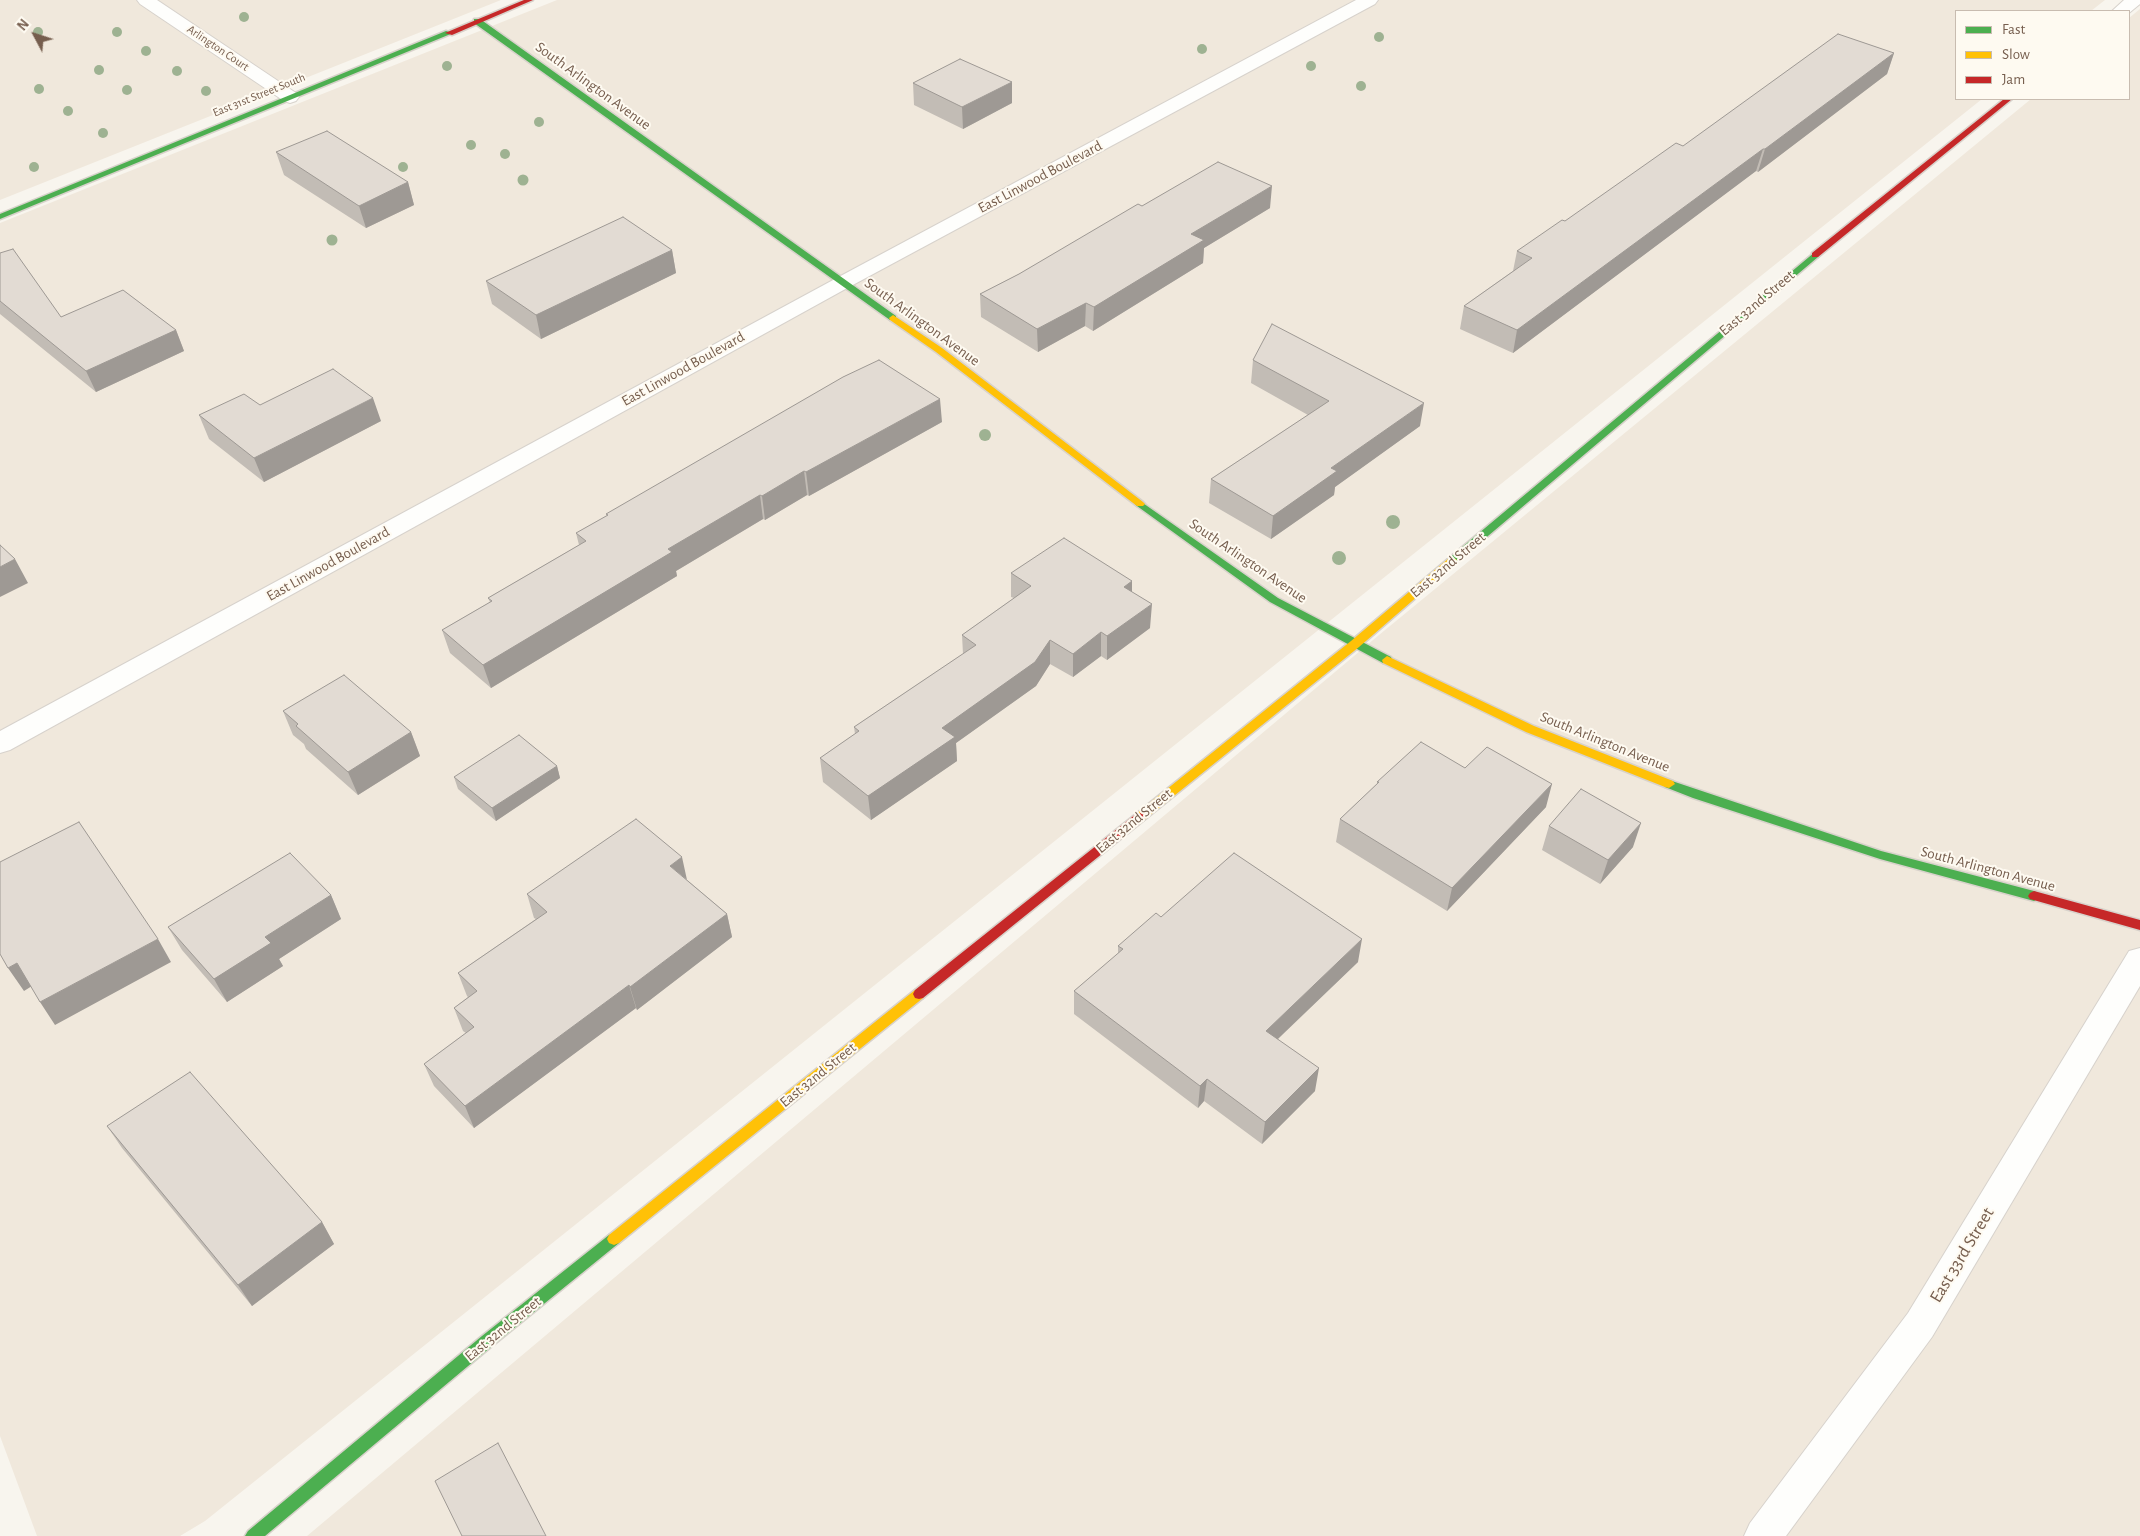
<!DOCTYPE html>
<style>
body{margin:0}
#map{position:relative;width:2140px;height:1536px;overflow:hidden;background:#f8f5ee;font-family:"Alegreya Sans",sans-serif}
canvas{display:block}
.legend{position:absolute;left:1955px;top:10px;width:175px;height:90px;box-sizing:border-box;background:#fefaf1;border:1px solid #c8bcb0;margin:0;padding:6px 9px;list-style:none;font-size:15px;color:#765e4e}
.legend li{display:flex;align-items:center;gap:10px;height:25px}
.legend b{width:25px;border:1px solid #c8bcb0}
.north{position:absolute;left:10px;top:10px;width:50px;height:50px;-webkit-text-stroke:4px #fefaf1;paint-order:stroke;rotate:310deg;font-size:14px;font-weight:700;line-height:20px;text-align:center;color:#765e4e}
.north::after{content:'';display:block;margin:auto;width:18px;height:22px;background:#765e4e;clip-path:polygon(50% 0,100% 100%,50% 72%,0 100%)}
</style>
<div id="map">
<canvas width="2140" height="1536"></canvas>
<ul class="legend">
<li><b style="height:6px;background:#4caf50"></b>Fast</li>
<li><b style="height:6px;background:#ffc107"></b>Slow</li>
<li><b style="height:6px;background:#c62828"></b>Jam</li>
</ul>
<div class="north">N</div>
</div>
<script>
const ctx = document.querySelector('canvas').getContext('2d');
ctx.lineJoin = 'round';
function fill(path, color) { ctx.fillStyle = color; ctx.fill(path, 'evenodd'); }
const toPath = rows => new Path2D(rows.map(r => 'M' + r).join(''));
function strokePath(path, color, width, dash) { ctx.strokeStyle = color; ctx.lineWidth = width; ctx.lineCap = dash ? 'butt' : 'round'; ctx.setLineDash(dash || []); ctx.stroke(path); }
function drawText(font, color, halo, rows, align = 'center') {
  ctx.font = font + ' "Alegreya Sans",sans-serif'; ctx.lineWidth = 4; ctx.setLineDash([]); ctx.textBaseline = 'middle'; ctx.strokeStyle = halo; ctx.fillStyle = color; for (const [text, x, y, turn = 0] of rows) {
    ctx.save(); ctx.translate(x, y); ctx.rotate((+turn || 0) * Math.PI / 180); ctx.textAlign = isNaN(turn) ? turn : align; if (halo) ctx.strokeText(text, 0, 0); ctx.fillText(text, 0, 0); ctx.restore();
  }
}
const residential = toPath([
 [0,0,501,0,0,200],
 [557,0,2105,0,2091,11,1956,11,1956,99,1982,99,205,1521,180,1536,37,1536,0,1436,0,223],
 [2140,9,2140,1536,307,1536,1379,635,2031,99,2129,99,2129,18]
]);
const street = toPath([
 [137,0,157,0,296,93,299,97,296,101,290,103,284,101,140,4,137,0],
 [1356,0,1378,0,1375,4,849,287,10,750,0,753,0,731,835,279,1356,0],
 [2124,0,2140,0,2140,4,2129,13,2112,11,2124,0],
 [2140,948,2140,986,1932,1337,1786,1536,1744,1536,1750,1523,1908,1313,2129,951,2140,948]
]);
const fast = toPath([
 [474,19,480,19,896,316,896,320,890,320,474,23,474,19],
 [446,31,453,33,0,219,0,214,446,31],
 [1815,252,1819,255,1818,257,1456,563,1448,563,1447,561,1448,559,1815,252],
 [1140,501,1278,598,1391,657,1392,660,1391,663,1383,663,1270,602,1137,506,1135,504,1140,501],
 [1669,780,1881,851,2034,891,2038,893,2040,896,2038,899,2034,901,1880,859,1693,798,1665,787,1663,784,1665,781,1669,780],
 [614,1233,619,1235,621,1239,619,1243,492,1346,265,1536,245,1536,248,1531,482,1336,609,1235,614,1233]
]);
const slow = toPath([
 [893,315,942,348,1143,502,1145,504,1143,506,1137,506,936,352,890,320,889,318,893,315],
 [1452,558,1456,559,1457,561,1456,563,1359,647,1144,820,1136,820,1134,817,1136,814,1351,641,1448,559,1452,558],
 [1387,656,1534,726,1673,781,1675,784,1669,788,1665,787,1526,732,1383,663,1382,660,1387,656],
 [919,989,923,990,925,994,923,998,619,1243,614,1245,609,1243,607,1239,609,1235,915,990,919,989]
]);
const jam = toPath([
 [524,0,533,0,452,35,445,33,524,0],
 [2004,99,2012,99,1818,257,1812,257,1812,253,2004,99],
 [1140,813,1144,814,1146,817,1144,820,923,998,919,999,915,998,913,994,915,990,1136,814,1140,813],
 [2034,891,2140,920,2140,930,2030,899,2028,896,2030,893,2034,891]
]);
const trees = [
 [244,17,5],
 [38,32,5],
 [117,32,5],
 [1379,37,5],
 [1202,49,5],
 [146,51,5],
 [447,66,5],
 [1311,66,5],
 [99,70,5],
 [177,71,5],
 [1361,86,5],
 [39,89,5],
 [127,90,5],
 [206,91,5],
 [68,111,5],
 [539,122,5],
 [103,133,5],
 [471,145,5],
 [505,154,5],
 [34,167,5],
 [403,167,5],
 [523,180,5.5],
 [332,240,5.5],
 [985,435,6],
 [1393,522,7],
 [1339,558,7]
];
const wall = toPath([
 [1894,53,1887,74,1758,172,1756,171,1513,353,1460,329,1464,306,1513,271,1517,251,1565,221],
 [1012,82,1012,103,963,129,914,105,913,83],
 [276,152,408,182,414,205,366,228,284,175],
 [1142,206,1270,208,1204,248,1203,263,1093,331,1085,326,1038,352,981,317,980,294,1019,274],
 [672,250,676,273,541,339,492,304,486,281],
 [0,253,61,317,176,330,184,351,96,392,0,314],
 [1253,360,1420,426,1335,487,1334,495,1271,539,1209,503,1211,479,1308,415,1251,383],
 [260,405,381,421,264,482,209,439,199,415],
 [942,422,809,496,807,495,765,520,763,519,676,571,677,576,491,688,450,653,442,630,490,602,488,598,579,545,576,533,607,516,606,514],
 [1011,573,1132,581,1132,592,1150,628,1107,660,1101,656,1073,677,1050,664,1036,686,956,743,957,761,871,820,823,782,820,758,855,734,854,727,963,654,962,635,1014,598,1011,597],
 [283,711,411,732,420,756,358,795,306,749,304,744,293,735],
 [557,766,560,778,496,821,458,789,454,777],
 [1465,768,1546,807,1447,911,1336,842,1340,819,1377,784,1377,782],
 [1549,826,1633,847,1600,884,1542,850],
 [687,880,727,914,732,937,637,1010,636,1008,474,1128,434,1086,424,1064,466,1033,463,1031,454,1008,468,997,467,996,458,973,536,919,534,918,527,894],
 [331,895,341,919,279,959,283,966,227,1002,182,950,168,927],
 [1161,917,1358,962,1278,1039,1315,1091,1262,1144,1204,1101,1198,1108,1074,1014,1074,991,1118,954,1118,946],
 [107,1126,322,1222,334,1244,252,1306,122,1148]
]);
const shadedWall = toPath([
 [1894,53,1887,74,1758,172,1765,149],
 [1012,82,1012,103,963,129,962,107],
 [1763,149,1756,171,1513,353,1517,330],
 [408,182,414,205,366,228,359,206],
 [1272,186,1270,208,1204,248,1203,263,1093,331,1094,307,1191,234],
 [672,250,676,273,541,339,536,315],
 [1086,303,1085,326,1038,352,1037,329],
 [176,330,184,351,96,392,86,371],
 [373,398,381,421,264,482,254,458],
 [940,399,942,422,809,496,806,472],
 [1424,403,1420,426,1335,487,1334,495,1271,539,1273,516,1331,468],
 [804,471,807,495,765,520,762,496],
 [760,495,763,519,676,571,677,576,491,688,483,665,668,549],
 [15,559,28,583,0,597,0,567],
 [1132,581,1132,605,1124,587],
 [1152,604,1150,628,1107,660,1107,636],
 [1101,632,1101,656,1073,677,1073,654],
 [1050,640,1050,664,1036,686,956,743,957,761,871,820,868,796,942,728],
 [411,732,420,756,358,795,348,772],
 [557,766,560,778,496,821,492,808],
 [1552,784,1546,807,1447,911,1452,888],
 [1641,823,1633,847,1600,884,1608,860],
 [682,857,687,880,670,866],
 [331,895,341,919,279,959,283,966,227,1002,214,979,265,937],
 [727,914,732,937,637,1010,630,987],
 [158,939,171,962,55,1025,40,1002],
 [1362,939,1358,962,1263,1053,1266,1031],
 [17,963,32,986,24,991,8,968],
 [629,985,636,1008,474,1128,465,1106],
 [1319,1068,1315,1091,1262,1144,1265,1122],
 [1207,1079,1204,1101,1198,1108,1200,1086],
 [322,1222,334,1244,252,1306,238,1285]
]);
const building = toPath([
 [1838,34,1894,53,1765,149,1763,149,1517,330,1464,306,1532,258,1517,251,1562,220,1565,221,1676,143,1683,146,1838,34],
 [960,59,1012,82,962,107,913,83,960,59],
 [327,131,408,182,359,206,276,152,327,131],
 [1218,162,1272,186,1191,234,1204,240,1094,307,1086,303,1037,329,980,294,1019,274,1138,204,1142,206,1218,162],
 [623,217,672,250,536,315,486,281,623,217],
 [13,249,61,317,123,290,176,330,86,371,0,301,0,253,13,249],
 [1272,324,1424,403,1331,468,1337,471,1273,516,1211,479,1329,401,1253,360,1272,324],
 [879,360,940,399,806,472,804,471,762,496,760,495,668,549,672,552,483,665,442,630,492,601,488,598,586,541,576,533,608,515,606,514,843,377,879,360],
 [333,369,373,398,254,458,199,415,244,394,260,405,333,369],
 [1064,538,1132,581,1124,587,1152,604,1107,636,1101,632,1073,654,1050,640,1035,662,942,728,955,737,868,796,820,758,859,731,854,727,976,645,962,635,1031,586,1011,573,1064,538],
 [0,545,15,559,0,567,0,545],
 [344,675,411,732,348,772,296,726,298,724,283,711,344,675],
 [519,735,557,766,492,808,454,777,519,735],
 [1421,742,1465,768,1487,747,1552,784,1452,888,1340,819,1379,782,1377,782,1421,742],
 [1581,789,1641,823,1608,860,1549,826,1581,789],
 [636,819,682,857,670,866,727,914,630,987,629,985,465,1106,424,1064,474,1027,454,1008,477,991,458,973,547,912,527,894,636,819],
 [79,822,158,939,40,1002,17,963,8,968,0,954,0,862,79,822],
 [290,853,331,895,265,937,271,943,214,979,168,927,290,853],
 [1234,853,1362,939,1266,1031,1319,1068,1265,1122,1207,1079,1200,1086,1074,991,1123,949,1118,946,1156,913,1161,917,1234,853],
 [190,1072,322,1222,238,1285,107,1126,190,1072],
 [498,1443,546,1536,462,1536,435,1481,498,1443]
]);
const farStreetnames = [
 ["Arlington Court",218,48,34],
 ["East 31st Street South",259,95,-22]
];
const streetNames = [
 ["South Arlington Avenue",593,86,36],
 ["East Linwood Boulevard",1040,177,-28],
 ["East 32nd Street",1757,303,-40],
 ["South Arlington Avenue",922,322,36],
 ["East Linwood Boulevard",683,369,-29],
 ["South Arlington Avenue",1248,561,34],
 ["East Linwood Boulevard",328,564,-29],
 ["East 32nd Street",1448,565,-40],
 ["South Arlington Avenue",1605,742,22],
 ["East 32nd Street",1134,821,-39],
 ["South Arlington Avenue",1988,869,15],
 ["East 32nd Street",818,1075,-39],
 ["East 32nd Street",503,1329,-39]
];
const nearStreetnames = [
 ["East 33rd Street",1962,1255,-59]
];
fill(residential, '#f0e8dc');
strokePath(street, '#d7d2cc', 2);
strokePath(fast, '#d8d2cb', 3);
strokePath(slow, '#d8d2cb', 3);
strokePath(jam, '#d8d2cb', 3);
fill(street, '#fefefc');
fill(fast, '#4caf50');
fill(slow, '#ffc107');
fill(jam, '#c62828');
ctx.fillStyle = '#9eb292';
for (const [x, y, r] of trees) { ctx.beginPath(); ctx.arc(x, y, r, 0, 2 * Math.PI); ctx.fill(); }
fill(wall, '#c2bcb5');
fill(shadedWall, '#9e9994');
fill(building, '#e2dbd3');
strokePath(building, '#9e9994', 1);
drawText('12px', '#765e4e', '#fefaf1', farStreetnames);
drawText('15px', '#765e4e', '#fefaf1', streetNames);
drawText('18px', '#765e4e', '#fefaf1', nearStreetnames);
</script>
